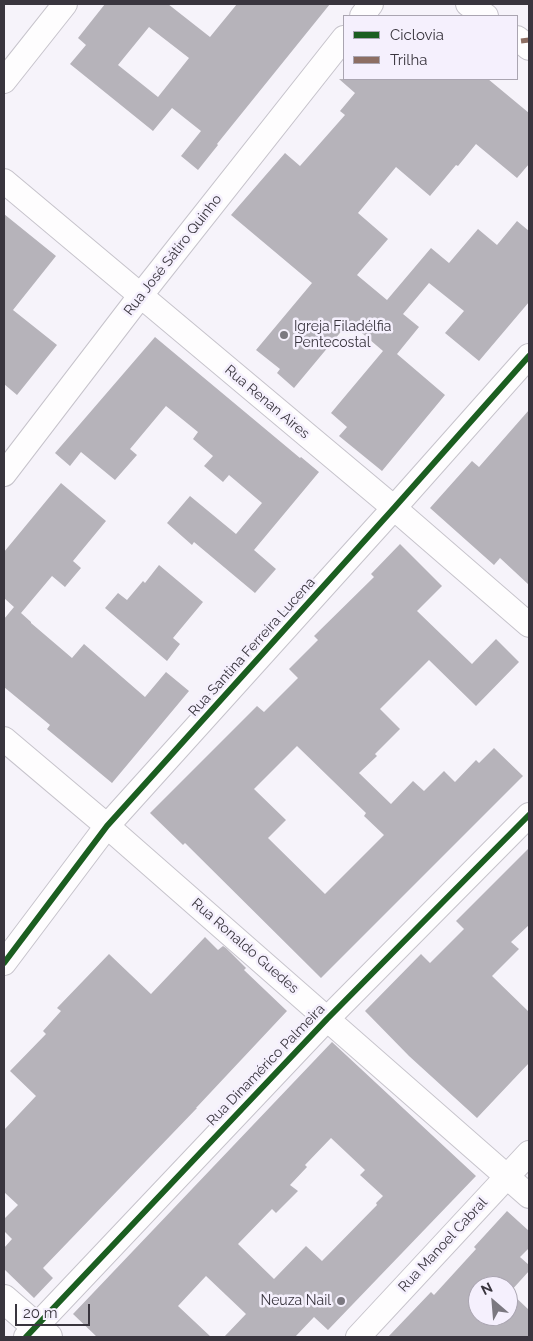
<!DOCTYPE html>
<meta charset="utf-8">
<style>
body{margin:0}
#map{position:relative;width:533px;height:1341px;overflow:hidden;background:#f6f3fa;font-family:Raleway,sans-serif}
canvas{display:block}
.frame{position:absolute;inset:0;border:5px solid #39353e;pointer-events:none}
.legend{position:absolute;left:343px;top:15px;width:175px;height:65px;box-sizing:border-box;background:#f5f0fd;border:1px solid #aaa5b1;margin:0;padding:6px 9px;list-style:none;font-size:15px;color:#39353e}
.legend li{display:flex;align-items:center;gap:10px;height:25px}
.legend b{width:25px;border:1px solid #aaa5b1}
.north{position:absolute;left:468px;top:1276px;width:50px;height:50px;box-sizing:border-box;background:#f5f0fd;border:1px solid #aaa5b1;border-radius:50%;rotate:333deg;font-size:14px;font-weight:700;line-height:20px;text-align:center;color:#39353e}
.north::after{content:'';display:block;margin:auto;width:18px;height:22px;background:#7b7880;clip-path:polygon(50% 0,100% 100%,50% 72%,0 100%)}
.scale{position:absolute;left:15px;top:1304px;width:75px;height:22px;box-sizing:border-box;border:2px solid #39353e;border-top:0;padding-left:6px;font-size:15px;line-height:18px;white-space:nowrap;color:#39353e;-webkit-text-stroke:4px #f5f0fd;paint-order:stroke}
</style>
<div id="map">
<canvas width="533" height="1341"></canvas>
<div class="frame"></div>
<ul class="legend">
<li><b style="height:6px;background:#1b5e20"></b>Ciclovia</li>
<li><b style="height:6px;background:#8d6e63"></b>Trilha</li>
</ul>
<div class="north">N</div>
<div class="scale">20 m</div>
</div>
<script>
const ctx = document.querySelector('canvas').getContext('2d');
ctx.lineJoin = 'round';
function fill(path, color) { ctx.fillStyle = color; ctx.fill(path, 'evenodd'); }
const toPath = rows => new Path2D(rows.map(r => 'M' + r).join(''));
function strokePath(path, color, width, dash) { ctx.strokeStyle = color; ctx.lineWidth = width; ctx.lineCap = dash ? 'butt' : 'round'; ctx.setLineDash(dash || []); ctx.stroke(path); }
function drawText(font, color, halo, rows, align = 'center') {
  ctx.font = font + ' Raleway,sans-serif'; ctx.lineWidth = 5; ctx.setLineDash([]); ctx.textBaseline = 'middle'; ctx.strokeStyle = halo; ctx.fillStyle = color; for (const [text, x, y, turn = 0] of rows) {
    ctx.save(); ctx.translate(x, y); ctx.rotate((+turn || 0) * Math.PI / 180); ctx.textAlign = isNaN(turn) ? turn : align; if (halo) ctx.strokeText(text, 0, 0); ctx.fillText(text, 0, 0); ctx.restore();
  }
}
const building = toPath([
 [105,4,168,4,210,37,237,4,330,4,217,144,218,145,198,170,181,156,201,131,172,108,153,131,70,64,86,45,78,38],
 [149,27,189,58,158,97,118,65],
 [339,79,488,79,529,113,529,164,517,178,476,144,458,166,456,165,430,196,396,167,358,213,388,239,357,275,387,300,431,248,449,263,478,229,497,245,517,221,529,231,529,302,479,361,445,333,464,311,429,283,403,314,419,327,397,354,445,395,382,471,339,436,347,427,331,413,383,351,349,322,294,388,277,373,280,369,256,350,312,283,231,215,285,153,300,166,345,115,340,111,355,93],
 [4,214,56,256,13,310,57,345,17,395,4,384],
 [155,337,300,458,301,457,319,472,254,550,276,569,255,593,194,542,192,545,167,523,190,496,236,534,262,503,229,475,223,482,204,466,213,456,193,439,198,432,166,406,130,449,137,455,115,480,81,452,70,466,55,453],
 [529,410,529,585,500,558,494,565,430,508,472,461,479,467],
 [61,483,106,521,73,561,81,568,65,587,52,576,21,613,31,622,31,623,72,658,84,644,145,697,166,672,189,691,112,783,47,729,50,725,4,687,4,619,14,607,4,598,4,552],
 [400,544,442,586,417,611,472,664,496,639,519,662,476,706,429,660,380,709,400,729,375,754,377,756,359,773,391,804,413,781,424,791,444,771,455,782,476,760,479,763,494,748,523,776,321,978,185,843,183,845,150,813,257,706,264,712,298,678,289,669,318,640,314,636,374,577,371,574],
 [297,746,366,813,364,816,384,835,325,894,268,838,286,820,254,789],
 [159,565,203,602,173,638,180,644,167,661,105,608,118,593,127,600,143,581,145,583],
 [529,848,529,925,511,942,519,949,492,976,529,1012,529,1063,477,1118,409,1056,365,1011,421,954,430,963,464,929,456,921],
 [205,937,218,950,223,946,226,948,246,968,244,970,287,1011,196,1108,197,1108,43,1268,53,1278,34,1298,4,1269,4,1248,12,1239,4,1231,4,1219,18,1205,4,1192,4,1130,36,1096,10,1071,46,1034,43,1031,61,1011,57,1008,109,954,151,994],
 [332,1042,476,1176,328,1330,314,1317,295,1337,224,1337,246,1314,206,1276,178,1306,211,1337,97,1337,73,1314],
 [331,1138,365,1170,360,1175,383,1196,376,1203,377,1205,322,1261,306,1246,274,1279,238,1244,272,1209,276,1213,298,1191,290,1185,307,1167,305,1165],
 [507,1211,529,1231,529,1248,520,1257,529,1265,529,1271,510,1292,529,1310,529,1337,388,1337,431,1292,434,1295,476,1249,474,1247],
 [478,1286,508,1286,508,1316,478,1316]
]);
const minor = toPath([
 [468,4,486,16],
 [362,16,371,4],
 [517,38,529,48],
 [4,81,65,4],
 [4,181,394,508,529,625],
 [4,474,141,295,344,38],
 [4,739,107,826,529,1196],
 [4,963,107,826,394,508,529,356],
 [26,1337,327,1019,529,815],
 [358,1337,529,1153]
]);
const major = toPath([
 [4,1299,48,1337]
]);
const quiet = toPath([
 [521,41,529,40]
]);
const cycleway = toPath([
 [4,963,107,826,394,508,529,356],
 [26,1337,327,1019,529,815]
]);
const markers = [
 [284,335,5,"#7b7880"],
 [341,1301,5,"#7b7880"]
];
const streetNames = [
 ["Rua José Sátiro Quinho",173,255,-52],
 ["Rua Renan Aires",267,402,40],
 ["Rua Santina Ferreira Lucena",252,647,-48],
 ["Rua Ronaldo Guedes",245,946,41],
 ["Rua Dinamérico Palmeira",266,1065,-46],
 ["Rua Manoel Cabral",443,1245,-47]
];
const poiNames = [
 ["Igreja Filadélfia",294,327],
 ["Pentecostal",294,343],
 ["Neuza Nail",331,1301,"right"]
];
fill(building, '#b6b3ba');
strokePath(minor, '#c6c3cb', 26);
strokePath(major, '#c6c3cb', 30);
strokePath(minor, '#fefdfe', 24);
strokePath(major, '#fefdfe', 28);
strokePath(quiet, '#8d6e63', 5, [10, 5]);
strokePath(cycleway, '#1b5e20', 6);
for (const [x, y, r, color] of markers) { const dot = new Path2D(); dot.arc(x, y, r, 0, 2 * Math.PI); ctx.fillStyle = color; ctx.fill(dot); strokePath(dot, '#f5f0fd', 2); }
drawText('14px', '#39353e', '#f5f0fd', streetNames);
drawText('14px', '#39353e', '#f5f0fd', poiNames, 'left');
</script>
